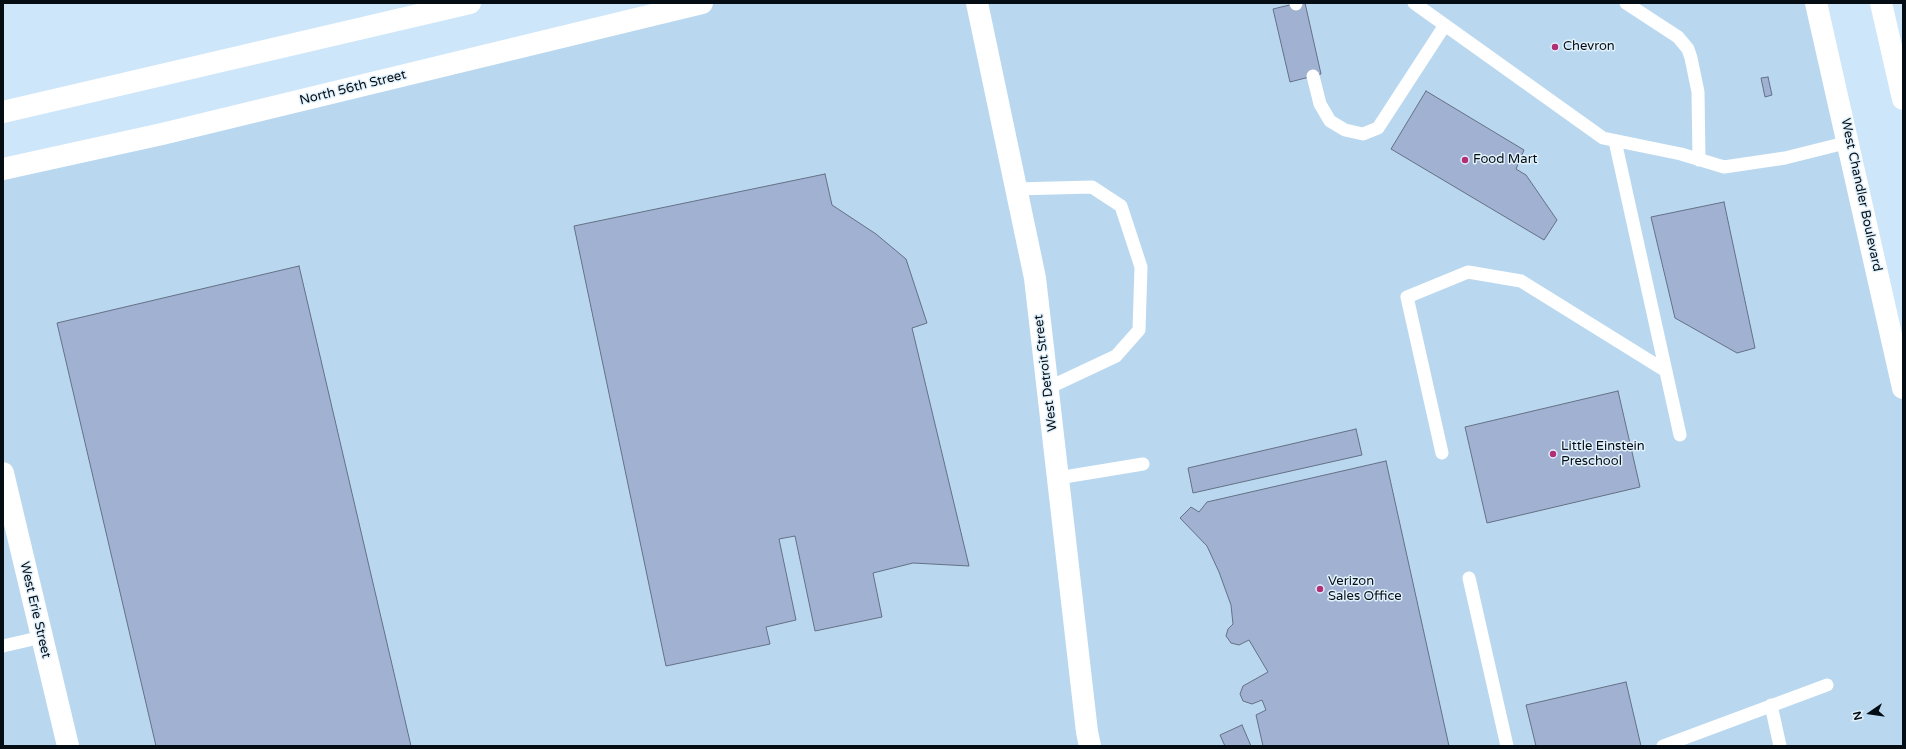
<!DOCTYPE html>
<style>
body{margin:0}
#map{position:relative;width:1906px;height:749px;overflow:hidden;background:#cde6f9;font-family:"Varela Round",sans-serif}
canvas{display:block}
.frame{position:absolute;inset:0;border:4px solid #050d14;pointer-events:none}
.north{position:absolute;left:1850px;top:693px;width:40px;height:40px;-webkit-text-stroke:3px #e2f2fd;paint-order:stroke;rotate:257deg;font-size:11px;font-weight:700;line-height:16px;text-align:center;color:#050d14}
.north::after{content:'';display:block;margin:auto;width:14px;height:18px;background:#050d14;clip-path:polygon(50% 0,100% 100%,50% 72%,0 100%)}
</style>
<div id="map">
<canvas width="1906" height="749"></canvas>
<div class="frame"></div>
<div class="north">N</div>
</div>
<script>
const ctx = document.querySelector('canvas').getContext('2d');
ctx.lineJoin = 'round';
function fill(path, color) { ctx.fillStyle = color; ctx.fill(path, 'evenodd'); }
const toPath = rows => new Path2D(rows.map(r => 'M' + r).join(''));
function strokePath(path, color, width, dash) { ctx.strokeStyle = color; ctx.lineWidth = width; ctx.lineCap = dash ? 'butt' : 'round'; ctx.setLineDash(dash || []); ctx.stroke(path); }
function drawText(font, color, halo, rows, align = 'center') {
  ctx.font = font + ' "Varela Round",sans-serif'; ctx.lineWidth = 3; ctx.setLineDash([]); ctx.textBaseline = 'middle'; ctx.strokeStyle = halo; ctx.fillStyle = color; for (const [text, x, y, turn = 0] of rows) {
    ctx.save(); ctx.translate(x, y); ctx.rotate((+turn || 0) * Math.PI / 180); ctx.textAlign = isNaN(turn) ? turn : align; if (halo) ctx.strokeText(text, 0, 0); ctx.fillText(text, 0, 0); ctx.restore();
  }
}
const built = toPath([
 [698,3,1816,3,1903,388,1903,746,3,746,3,168]
]);
const building = toPath([
 [1298,3,1305,3,1321,74,1290,82,1273,9,1298,3],
 [1768,77,1772,95,1765,97,1761,78,1768,77],
 [1426,91,1524,150,1516,169,1526,175,1557,220,1544,240,1391,149,1426,91],
 [825,174,832,205,876,234,906,259,927,323,912,328,969,566,913,563,873,573,882,617,815,631,795,536,779,539,796,620,766,627,770,644,666,666,574,226,825,174],
 [1724,202,1755,348,1737,353,1675,318,1651,217,1724,202],
 [299,266,411,746,156,746,57,323,299,266],
 [1618,391,1640,487,1487,523,1465,427,1618,391],
 [1356,429,1362,455,1193,493,1188,468,1356,429],
 [1386,461,1449,746,1263,746,1256,715,1266,710,1262,700,1252,704,1243,701,1240,694,1243,686,1268,672,1249,640,1239,645,1231,643,1226,636,1228,629,1233,624,1231,605,1219,572,1207,546,1180,518,1191,507,1199,512,1207,502,1386,461],
 [1626,682,1641,746,1536,746,1526,705,1626,682],
 [1242,725,1251,746,1225,746,1220,735,1242,725]
]);
const lane = toPath([
 [1296,3,1296,4],
 [1414,3,1603,138,1681,154,1724,167,1785,158,1849,142],
 [1626,3,1678,37,1688,49,1691,58,1698,92,1699,160],
 [1313,76,1320,104,1330,121,1345,130,1363,134,1378,128,1445,25],
 [1615,141,1680,435],
 [1016,189,1092,187,1121,206,1141,267,1139,330,1116,356,1048,388],
 [1442,453,1407,297,1468,272,1521,281,1666,371],
 [1058,478,1143,464],
 [1469,578,1507,746],
 [3,646,42,637],
 [1771,705,1780,746],
 [1663,746,1827,685]
]);
const street = toPath([
 [977,3,1035,278,1087,732,1090,746],
 [3,473,68,746]
]);
const secondary = toPath([
 [1816,3,1903,388],
 [1881,3,1903,99],
 [3,112,470,3],
 [3,169,162,134,702,3]
]);
const markers = [
 [1555,47,4,"#b22e75"],
 [1465,160,4,"#b22e75"],
 [1553,454,4,"#b22e75"],
 [1320,589,4,"#b22e75"]
];
const poiNames = [
 ["Chevron",1563,47],
 ["Food Mart",1473,160],
 ["Little Einstein",1561,447],
 ["Preschool",1561,462],
 ["Verizon",1328,582],
 ["Sales Office",1328,597]
];
const streetNames = [
 ["North 56th Street",353,88,-14],
 ["West Chandler Boulevard",1861,195,78],
 ["West Detroit Street",1046,373,-97],
 ["West Erie Street",35,610,77]
];
fill(built, '#b9d8ef');
fill(building, '#a0b1d1');
strokePath(building, '#657187', 1);
strokePath(lane, '#fff', 13);
strokePath(street, '#fff', 22);
strokePath(secondary, '#fff', 22);
for (const [x, y, r, color] of markers) { const dot = new Path2D(); dot.arc(x, y, r, 0, 2 * Math.PI); ctx.fillStyle = color; ctx.fill(dot); strokePath(dot, '#e2f2fd', 1.5); }
drawText('13px', '#050d14', '#e2f2fd', poiNames, 'left');
drawText('13px', '#050d14', '#e2f2fd', streetNames);
</script>
